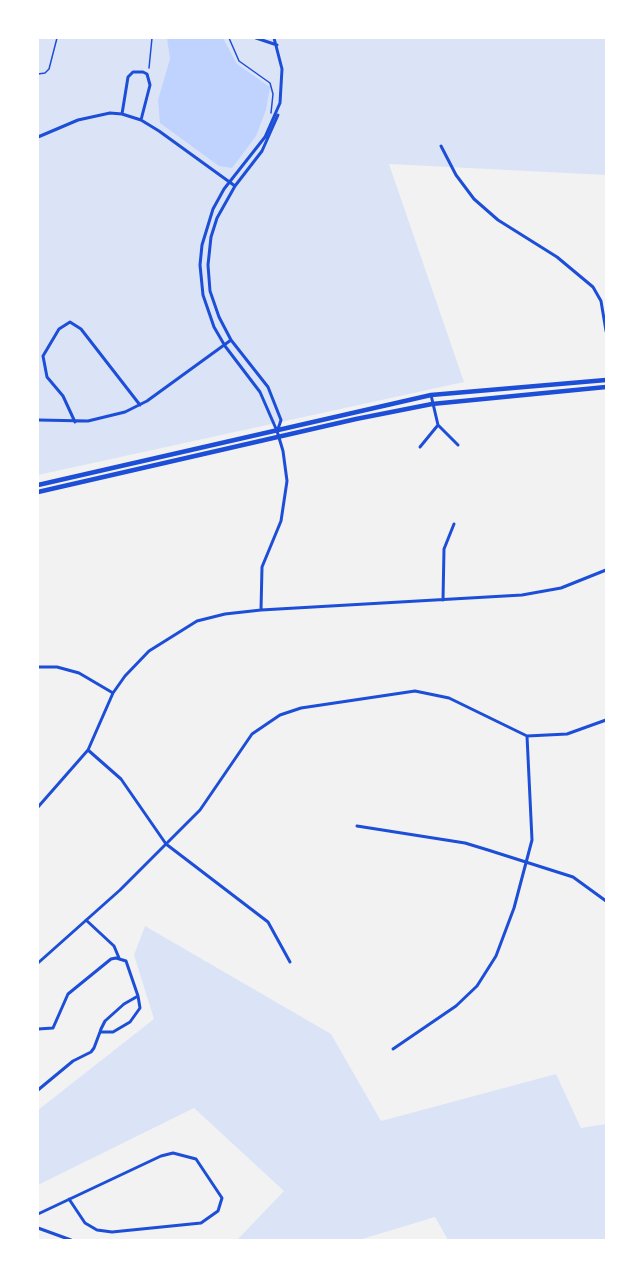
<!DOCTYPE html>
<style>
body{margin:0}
#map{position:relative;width:644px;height:1278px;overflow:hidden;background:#f2f2f2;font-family:"Fira Sans",sans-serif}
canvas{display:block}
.frame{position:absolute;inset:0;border:39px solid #fff;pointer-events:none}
</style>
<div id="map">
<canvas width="644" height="1278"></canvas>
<div class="frame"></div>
</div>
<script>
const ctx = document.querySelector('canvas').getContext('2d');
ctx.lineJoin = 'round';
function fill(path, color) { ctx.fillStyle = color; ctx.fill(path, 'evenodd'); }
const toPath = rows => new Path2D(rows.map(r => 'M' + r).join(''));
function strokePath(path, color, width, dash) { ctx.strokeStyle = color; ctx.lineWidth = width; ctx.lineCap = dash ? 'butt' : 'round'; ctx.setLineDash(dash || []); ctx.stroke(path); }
const green = toPath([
 [38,38,606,38,606,175,389,164,464,382,38,475],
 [145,926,331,1034,381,1121,556,1074,581,1128,606,1124,606,1240,448,1240,435,1217,359,1240,237,1240,284,1191,194,1108,38,1185,38,1110,154,1019,134,955]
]);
const water = toPath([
 [167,38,223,38,237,64,270,87,266,110,256,136,232,168,219,166,160,123,158,100,170,59]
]);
const path = toPath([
 [229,38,239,61,270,83,273,94,271,113],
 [149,68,152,38],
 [38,74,45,73,49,69,57,38]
]);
const minor = toPath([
 [256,38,277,45],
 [274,38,282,69,280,103],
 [122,114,128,77,133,72,143,72,147,74,150,85,141,120],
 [278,115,262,151,235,186,217,218,211,237,208,265,210,291,219,317,231,340,268,387,281,420,278,429],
 [38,137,78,120,110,113,122,114,141,120,159,131,235,186],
 [441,146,456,175,474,199,498,220,557,257,593,287,601,301,606,331],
 [431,395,438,425,458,445],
 [38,420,88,421,125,412,147,401,231,340],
 [75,422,63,396,47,377,43,356,59,329,70,322,81,329,140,405],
 [420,447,438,425],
 [443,600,444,549,454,524],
 [261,610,262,567,281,521,287,481,283,451,277,431,260,392,225,346,214,327,203,295,200,265,202,245,213,209,224,189,265,137,280,103],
 [38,667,57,667,79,673,113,693],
 [88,750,121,779,166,844,268,922,290,962],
 [38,807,88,750,113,693,125,676,149,651,197,621,225,614,261,610,522,595,561,588,606,570],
 [357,826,465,843,488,850,573,877,606,901],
 [86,920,114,946,119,958],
 [38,963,120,890,200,810,252,734,280,715,301,708,415,691,449,698,527,736,567,734,606,720],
 [38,1029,53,1028,68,994,111,959,116,958,126,961,138,996],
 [393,1049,456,1006,477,986,496,956,514,908,532,840,527,736],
 [38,1090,73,1061,91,1052,94,1048,100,1032,101,1029,105,1021,124,1004,138,996,140,1008,130,1022,113,1032,100,1032],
 [38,1214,161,1156,173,1153,196,1159,222,1198,218,1211,201,1223,112,1232,97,1230,85,1223,69,1199],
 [38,1228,71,1240]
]);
const primary = toPath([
 [38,485,431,395,606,380],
 [38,492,356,419,432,404,606,387]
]);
fill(green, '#dbe4f7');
fill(water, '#bfd3fe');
strokePath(path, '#1d4ed8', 1.5);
strokePath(minor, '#1d4ed8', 3);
strokePath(primary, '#1d4ed8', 4.5);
</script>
